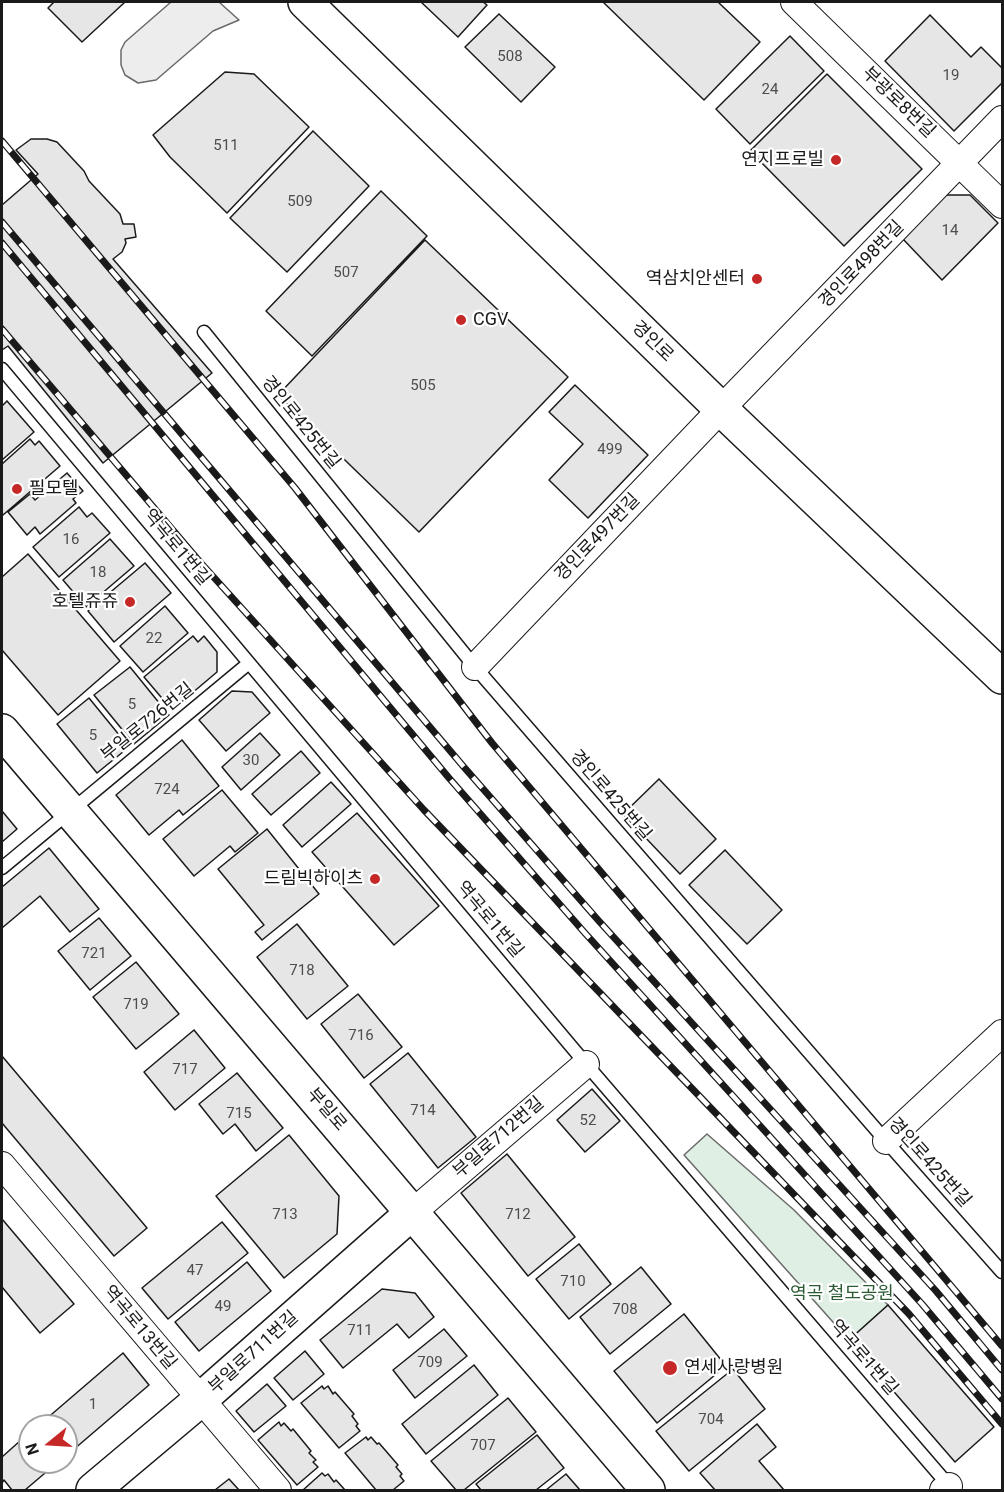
<!DOCTYPE html>
<meta charset="utf-8">
<style>
body{margin:0}
#map{position:relative;width:1004px;height:1492px;overflow:hidden;background:#fff;font-family:Roboto,sans-serif}
canvas{display:block}
.frame{position:absolute;inset:0;border:3px solid #1a1a1a;pointer-events:none}
.north{position:absolute;left:18px;top:1414px;width:60px;height:60px;box-sizing:border-box;background:#fff;border:2px solid #a3a3a3;border-radius:50%;rotate:252deg;font-size:16px;font-weight:700;line-height:24px;text-align:center;color:#1a1a1a}
.north::after{content:'';display:block;margin:auto;width:21px;height:27px;background:#c62828;clip-path:polygon(50% 0,100% 100%,50% 72%,0 100%)}
</style>
<div id="map">
<canvas width="1004" height="1492"></canvas>
<div class="frame"></div>
<div class="north">N</div>
</div>
<script>
const ctx = document.querySelector('canvas').getContext('2d');
ctx.lineJoin = 'round';
function fill(path, color) { ctx.fillStyle = color; ctx.fill(path, 'evenodd'); }
const toPath = rows => new Path2D(rows.map(r => 'M' + r).join(''));
function strokePath(path, color, width, dash) { ctx.strokeStyle = color; ctx.lineWidth = width; ctx.lineCap = dash ? 'butt' : 'round'; ctx.setLineDash(dash || []); ctx.stroke(path); }
function drawText(font, color, halo, rows, align = 'center') {
  ctx.font = font + ' Roboto,"Noto Sans KR",sans-serif'; ctx.lineWidth = 4.5; ctx.setLineDash([]); ctx.textBaseline = 'middle'; ctx.strokeStyle = halo; ctx.fillStyle = color; for (const [text, x, y, turn = 0] of rows) {
    ctx.save(); ctx.translate(x, y); ctx.rotate((+turn || 0) * Math.PI / 180); ctx.textAlign = isNaN(turn) ? turn : align; if (halo) ctx.strokeText(text, 0, 0); ctx.fillText(text, 0, 0); ctx.restore();
  }
}
const green = toPath([
 [707,1134,794,1210,888,1305,849,1340,684,1155,707,1134]
]);
const parking = toPath([
 [171,2,219,2,239,20,213,31,156,80,138,83,125,75,121,65,121,50,125,42,171,2]
]);
const building = toPath([
 [54,2,125,2,82,42,48,8,54,2],
 [421,2,483,2,487,5,458,37,421,2],
 [603,2,718,2,760,42,704,100,603,2],
 [499,14,555,67,521,102,465,47,499,14],
 [930,15,971,57,981,47,1002,68,1002,83,954,131,885,61,930,15],
 [790,36,824,71,750,144,716,109,790,36],
 [225,72,254,74,309,127,227,213,170,157,153,135,225,72],
 [827,74,922,169,844,246,750,151,827,74],
 [313,131,369,186,287,272,230,218,313,131],
 [31,139,47,139,57,142,84,171,89,181,120,214,123,224,134,224,136,237,125,239,126,243,122,252,113,259,212,373,103,463,8,346,2,350,2,205,38,174,16,150,31,139],
 [381,191,427,236,312,356,266,311,381,191],
 [945,195,970,195,998,223,942,280,902,238,945,195],
 [425,240,568,377,419,532,278,395,425,240],
 [575,385,648,455,588,518,549,480,583,444,549,412,575,385],
 [7,401,34,432,2,460,2,406,7,401],
 [30,439,35,445,39,441,60,466,3,515,2,513,2,464,30,439],
 [67,473,83,491,73,499,76,503,40,534,35,527,27,535,8,512,30,494,35,500,67,473],
 [79,507,87,517,92,513,110,533,59,577,33,547,79,507],
 [110,539,134,566,86,607,63,580,110,539],
 [28,554,120,661,58,715,2,650,2,577,28,554],
 [145,563,171,593,114,642,88,611,145,563],
 [165,606,188,633,143,672,120,646,165,606],
 [193,636,198,642,204,636,217,652,217,672,172,710,144,677,193,636],
 [130,667,169,715,134,744,94,695,130,667],
 [232,691,252,692,270,713,226,751,199,720,232,691],
 [89,698,129,747,97,773,57,724,89,698],
 [260,733,280,755,241,790,222,767,260,733],
 [182,740,219,786,183,815,179,810,149,835,116,795,182,740],
 [301,751,320,773,271,815,252,794,301,751],
 [659,779,716,839,680,874,623,814,659,779],
 [331,782,351,804,302,847,283,825,331,782],
 [222,790,258,833,235,852,230,846,194,876,163,839,222,790],
 [2,811,17,829,2,842,2,811],
 [357,813,439,906,394,945,312,852,357,813],
 [267,829,319,894,262,940,255,932,264,925,218,869,267,829],
 [49,848,99,909,70,932,40,896,2,928,2,887,49,848],
 [725,850,782,910,747,944,689,885,725,850],
 [99,918,131,956,90,990,58,951,99,918],
 [297,924,348,986,307,1019,257,957,297,924],
 [136,962,179,1014,136,1049,93,997,136,962],
 [358,994,402,1047,364,1078,321,1024,358,994],
 [194,1030,225,1068,175,1110,144,1072,194,1030],
 [408,1053,476,1137,438,1168,370,1084,408,1053],
 [2,1056,147,1228,114,1256,2,1123,2,1056],
 [237,1073,283,1128,256,1151,235,1124,223,1134,199,1104,237,1073],
 [592,1089,620,1121,585,1152,557,1120,592,1089],
 [289,1135,339,1196,337,1234,284,1278,216,1196,289,1135],
 [507,1154,575,1237,528,1276,461,1193,507,1154],
 [2,1219,74,1304,40,1333,2,1287,2,1219],
 [222,1222,248,1253,168,1319,142,1288,222,1222],
 [579,1244,611,1284,569,1319,536,1279,579,1244],
 [247,1262,271,1291,199,1351,175,1322,247,1262],
 [641,1267,671,1304,610,1354,580,1317,641,1267],
 [382,1289,415,1293,434,1317,409,1338,397,1324,343,1368,320,1340,382,1289],
 [888,1305,994,1427,955,1462,849,1340,888,1305],
 [684,1314,726,1366,657,1423,614,1371,684,1314],
 [444,1329,467,1356,415,1398,393,1370,444,1329],
 [305,1351,324,1374,293,1400,274,1378,305,1351],
 [123,1353,149,1385,66,1456,66,1426,38,1426,123,1353],
 [474,1365,498,1395,426,1454,402,1424,474,1365],
 [733,1369,765,1409,689,1471,656,1431,733,1369],
 [267,1384,286,1406,254,1432,236,1411,267,1384],
 [322,1386,324,1389,328,1386,333,1394,335,1392,354,1414,352,1416,358,1424,356,1426,360,1431,339,1448,301,1403,322,1386],
 [508,1398,536,1432,464,1490,456,1490,431,1461,508,1398],
 [279,1422,281,1426,284,1423,291,1431,293,1429,311,1451,309,1453,316,1460,313,1462,318,1467,297,1485,258,1440,279,1422],
 [757,1424,776,1447,759,1461,784,1490,715,1490,700,1473,757,1424],
 [30,1432,30,1462,58,1462,25,1490,12,1490,4,1480,2,1483,2,1457,30,1432],
 [537,1435,564,1468,536,1490,481,1490,476,1484,537,1435],
 [366,1437,368,1440,371,1437,377,1444,379,1443,398,1465,396,1467,402,1474,400,1476,404,1481,393,1490,376,1490,345,1453,366,1437],
 [322,1473,325,1476,328,1474,334,1482,336,1480,345,1490,303,1490,322,1473],
 [566,1474,580,1490,546,1490,566,1474],
 [229,1479,239,1490,215,1490,229,1479]
]);
const lane = toPath([
 [204,332,475,667,886,1141,1002,1272],
 [2,369,586,1064,950,1487],
 [2,868,249,663]
]);
const street = toPath([
 [794,2,1002,205],
 [475,667,721,409,1002,119],
 [886,1141,1002,1033],
 [2,1165,278,1490],
 [413,1212,586,1064],
 [943,1490,949,1486]
]);
const secondary = toPath([
 [2,731,648,1490],
 [93,1490,200,1400,413,1212]
]);
const primary = toPath([
 [305,2,721,409,1002,677]
]);
const rail = toPath([
 [2,141,295,488,492,743,1002,1346],
 [2,222,463,766,598,920,936,1291,1002,1370],
 [2,243,449,778,584,932,922,1304,1002,1399],
 [2,329,200,562,424,810,909,1314,1002,1424]
]);
const markers = [
 [836,160,6,"#c62828"],
 [757,279,6,"#c62828"],
 [461,320,6,"#c62828"],
 [17,489,6,"#c62828"],
 [130,602,6,"#c62828"],
 [375,879,6,"#c62828"],
 [670,1368,8,"#c62828"]
];
const numberNames = [
 ["508",510,57],
 ["19",951,76],
 ["24",770,90],
 ["511",226,146],
 ["509",300,202],
 ["14",950,231],
 ["507",346,273],
 ["505",423,386],
 ["499",610,450],
 ["16",71,540],
 ["18",98,573],
 ["22",154,639],
 ["5",132,705],
 ["5",93,736],
 ["30",251,761],
 ["724",167,790],
 ["721",94,954],
 ["718",302,971],
 ["719",136,1005],
 ["716",361,1036],
 ["717",185,1070],
 ["714",423,1111],
 ["715",239,1114],
 ["52",588,1121],
 ["713",285,1215],
 ["712",518,1215],
 ["47",195,1271],
 ["710",573,1282],
 ["49",223,1307],
 ["708",625,1310],
 ["711",360,1331],
 ["709",430,1363],
 ["1",93,1405],
 ["704",711,1420],
 ["707",483,1446]
];
const streetNames = [
 ["부광로8번길",898,103,44],
 ["경인로498번길",862,265,-46],
 ["경인로",652,342,44],
 ["경인로425번길",300,423,51],
 ["경인로497번길",598,538,-46],
 ["역곡로1번길",176,548,50],
 ["부일로726번길",148,723,-39],
 ["경인로425번길",610,796,49],
 ["역곡로1번길",489,920,50],
 ["부일로",326,1110,49],
 ["부일로712번길",499,1138,-41],
 ["경인로425번길",929,1163,48],
 ["역곡로13번길",139,1328,50],
 ["부일로711번길",254,1353,-42],
 ["역곡로1번길",863,1358,49]
];
const poiNames = [
 ["연지프로빌",824,160],
 ["역삼치안센터",745,279],
 ["CGV",473,320,"left"],
 ["필모텔",29,489,"left"],
 ["호텔쥬쥬",118,602],
 ["드림빅하이츠",363,879],
 ["연세사랑병원",684,1368,"left"]
];
const parkNames = [
 ["역곡 철도공원",842,1294]
];
fill(green, '#e0efe3');
strokePath(green, '#6a6a6a', 1.5);
fill(parking, '#ededed');
strokePath(parking, '#6a6a6a', 1.5);
fill(building, '#e6e6e6');
strokePath(building, '#1a1a1a', 1.5);
strokePath(lane, '#1a1a1a', 15);
strokePath(street, '#1a1a1a', 28);
strokePath(secondary, '#1a1a1a', 36);
strokePath(primary, '#1a1a1a', 36);
strokePath(lane, '#fff', 12);
strokePath(street, '#fff', 26);
strokePath(secondary, '#fff', 33);
strokePath(primary, '#fff', 33);
strokePath(rail, '#1a1a1a', 7);
strokePath(rail, '#fff', 4.5, [14]);
for (const [x, y, r, color] of markers) { const dot = new Path2D(); dot.arc(x, y, r, 0, 2 * Math.PI); ctx.fillStyle = color; ctx.fill(dot); strokePath(dot, '#fff', 2); }
drawText('15px', '#4d4d4d', null, numberNames);
drawText('18px', '#1a1a1a', '#fff', streetNames);
drawText('18px', '#1a1a1a', '#fff', poiNames, 'right');
drawText('18px', '#2b5a34', '#fff', parkNames);
</script>
